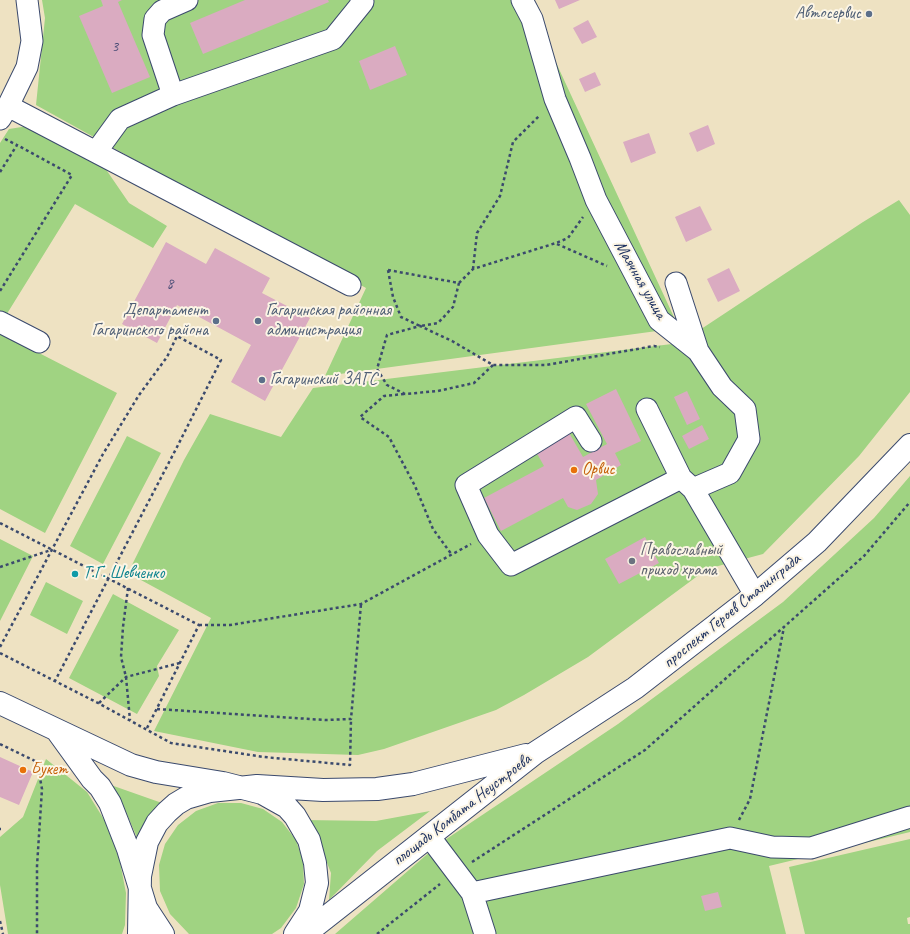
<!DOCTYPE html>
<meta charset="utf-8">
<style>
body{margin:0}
canvas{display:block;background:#eee2c2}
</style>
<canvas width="910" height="934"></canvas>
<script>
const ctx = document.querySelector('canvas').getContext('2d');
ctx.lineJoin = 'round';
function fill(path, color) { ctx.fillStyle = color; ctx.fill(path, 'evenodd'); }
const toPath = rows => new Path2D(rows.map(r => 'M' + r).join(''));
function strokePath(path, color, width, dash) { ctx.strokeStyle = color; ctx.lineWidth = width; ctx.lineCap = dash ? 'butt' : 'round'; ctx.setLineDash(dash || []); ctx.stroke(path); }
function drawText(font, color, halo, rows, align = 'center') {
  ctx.font = font + ' Caveat,sans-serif'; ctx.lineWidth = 4; ctx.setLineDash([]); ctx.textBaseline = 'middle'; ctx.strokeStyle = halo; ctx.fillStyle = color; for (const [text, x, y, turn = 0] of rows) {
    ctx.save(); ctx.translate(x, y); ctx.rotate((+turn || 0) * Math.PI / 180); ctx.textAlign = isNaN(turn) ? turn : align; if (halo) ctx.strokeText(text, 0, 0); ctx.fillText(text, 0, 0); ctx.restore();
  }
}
const green = toPath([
 [42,0,527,0,679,328,325,376,366,288,36,105,45,18],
 [28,126,105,168,129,203,167,226,153,248,75,204,0,325,0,143,9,129],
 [899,200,910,215,910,392,859,456,763,554,707,569,588,657,524,695,496,710,384,749,358,755,258,752,154,731,211,618,128,573,184,460,210,414,281,437,313,388,680,343,863,222],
 [0,333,117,393,45,533,0,509],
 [127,436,161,453,103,564,70,546],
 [910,476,910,832,769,866,786,934,335,934,439,844,618,724,783,602,874,518],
 [0,539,33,556,0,621],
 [46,582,83,601,67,634,30,615],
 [113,594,179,630,157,666,159,676,137,714,69,678],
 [46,759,87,792,108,826,120,862,126,893,125,925,122,934,8,934,0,885,0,837,23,817],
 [108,784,162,803,138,840,126,812],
 [218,803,241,803,263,809,282,822,296,840,303,861,304,884,296,908,281,928,272,934,189,934,170,914,160,891,159,865,165,844,178,825,196,811],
 [430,811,377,851,329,900,331,873,320,845,303,820,376,821],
 [910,839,910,917,907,918,908,924,910,924,910,934,805,934,789,867]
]);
const building = toPath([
 [101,0,122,0,118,2,150,77,112,93,79,16,103,6],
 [245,0,328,0,329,2,203,54,190,23],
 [555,0,580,0,559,9],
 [588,20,597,37,582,44,573,28],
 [395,46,407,75,370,90,359,61],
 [595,72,601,85,585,92,579,79],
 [708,125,715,144,697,152,689,133],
 [649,133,656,153,631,163,623,142],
 [700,206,712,230,686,242,675,217],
 [166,242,206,264,215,248,270,278,262,293,310,318,265,401,231,382,251,345,177,305,157,343,122,324],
 [729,268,740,291,718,302,707,279],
 [616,389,641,441,615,453,621,465,596,480,598,494,591,504,577,510,568,507,563,498,501,531,484,498,544,466,535,450,568,431,583,457,607,444,586,404],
 [687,391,700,419,687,425,674,397],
 [702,425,709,439,689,449,682,436],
 [645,537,659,563,619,584,605,559],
 [0,757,33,772,19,805,0,797],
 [718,892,722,907,705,911,701,896]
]);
const path = toPath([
 [5,139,17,145],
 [0,172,17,145,72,175,0,291],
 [557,244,607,266],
 [473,269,477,233,500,196,513,142,540,115],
 [388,270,459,283,453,307,438,323,420,326,401,317,393,297,388,270],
 [459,283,473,269,556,243,568,238,583,217],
 [493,365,474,383,438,391,405,394,387,385,377,369,387,335,420,326,452,341,493,365,546,365,654,346,660,347],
 [404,394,384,396,360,417,389,437,415,486,433,529,452,555],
 [0,523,199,625,146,730],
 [0,567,51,550],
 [128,588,123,627,121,657,126,677,130,720],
 [199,625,230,625,361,604,471,544],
 [0,647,103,454,139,395,167,357,177,336,221,360,177,447,55,681],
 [0,653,98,703,171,743,264,757,350,765,351,719],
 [99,703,126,677,180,663],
 [157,709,325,720,351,719,361,604],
 [0,744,37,762,42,789,37,866,37,934],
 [739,820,750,799,784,627],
 [0,829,1,829],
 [472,862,645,750,864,556,910,502],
 [0,921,3,934],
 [377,934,440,884]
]);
const minor = toPath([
 [522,0,532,19,555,99,580,158,596,200,659,320,698,351,722,387,745,409,749,439,730,473,693,489],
 [173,95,153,35,155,19,162,11,187,0],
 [8,106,350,285],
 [0,119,8,106,27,67,32,41,27,0],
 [96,152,120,119,173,95,333,39,363,2,361,0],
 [676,283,698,351],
 [0,322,39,342],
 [647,409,681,478,693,489,755,595],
 [591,441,576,417,466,485,488,535,511,565,681,478],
 [429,836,472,893,730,838,772,847,811,848,910,817],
 [472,893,485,934]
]);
const major = toPath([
 [0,703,131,765,156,772,223,783,262,793,287,807,295,816,309,840,315,863,317,883,310,911,295,934],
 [58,732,92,779,100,787,110,803,128,849,146,908,163,934],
 [139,934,140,876,147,842,157,823,167,812,176,804,186,798,210,791,257,786,323,790,377,789,413,784,526,755],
 [305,934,535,753,635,688,755,595,817,542,910,445]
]);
const markers = [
 [869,14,4,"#5c6f8a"],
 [216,321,4,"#5c6f8a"],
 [258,321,4,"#5c6f8a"],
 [262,380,4,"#5c6f8a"],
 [574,470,4,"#e8710a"],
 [632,561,4,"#6b7280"],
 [75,574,4,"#0f9aa8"],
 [23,770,4,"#e8710a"]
];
const numberNames = [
 ["3",115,47],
 ["8",170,284]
];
const serviceNames = [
 ["Автосервис",861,14],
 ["Департамент",208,311],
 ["Гагаринского района",208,331],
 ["Гагаринская районная",266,311,"left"],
 ["администрация",266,331,"left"],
 ["Гагаринский ЗАГС",270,380,"left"]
];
const streetNames = [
 ["Маячная улица",640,280,60],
 ["проспект Героев Сталинграда",732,611,-39],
 ["площадь Комбата Неустроева",462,810,-38]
];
const foodNames = [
 ["Орвис",582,470],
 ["Букет",31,770]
];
const worshipNames = [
 ["Православный",640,551],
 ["приход храма",640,571]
];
const cultureNames = [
 ["Т.Г. Шевченко",83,574]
];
fill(green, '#a0d382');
fill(building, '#daabc1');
strokePath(minor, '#3b4a6d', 23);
strokePath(major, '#3b4a6d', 24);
strokePath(path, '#3b4a6d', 2.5, [3, 3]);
strokePath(minor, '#fff', 21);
strokePath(major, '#fff', 22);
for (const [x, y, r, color] of markers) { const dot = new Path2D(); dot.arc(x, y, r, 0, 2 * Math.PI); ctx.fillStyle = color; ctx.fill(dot); strokePath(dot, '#fcf5e5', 1.5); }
drawText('15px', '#4b4e77', null, numberNames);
drawText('17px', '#4e5e75', '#fcf5e5', serviceNames, 'right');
drawText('17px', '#1b2f5e', '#fcf5e5', streetNames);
drawText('17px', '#c56008', '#fcf5e5', foodNames, 'left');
drawText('17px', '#5b616d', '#fcf5e5', worshipNames, 'left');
drawText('17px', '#0d838f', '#fcf5e5', cultureNames, 'left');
</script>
